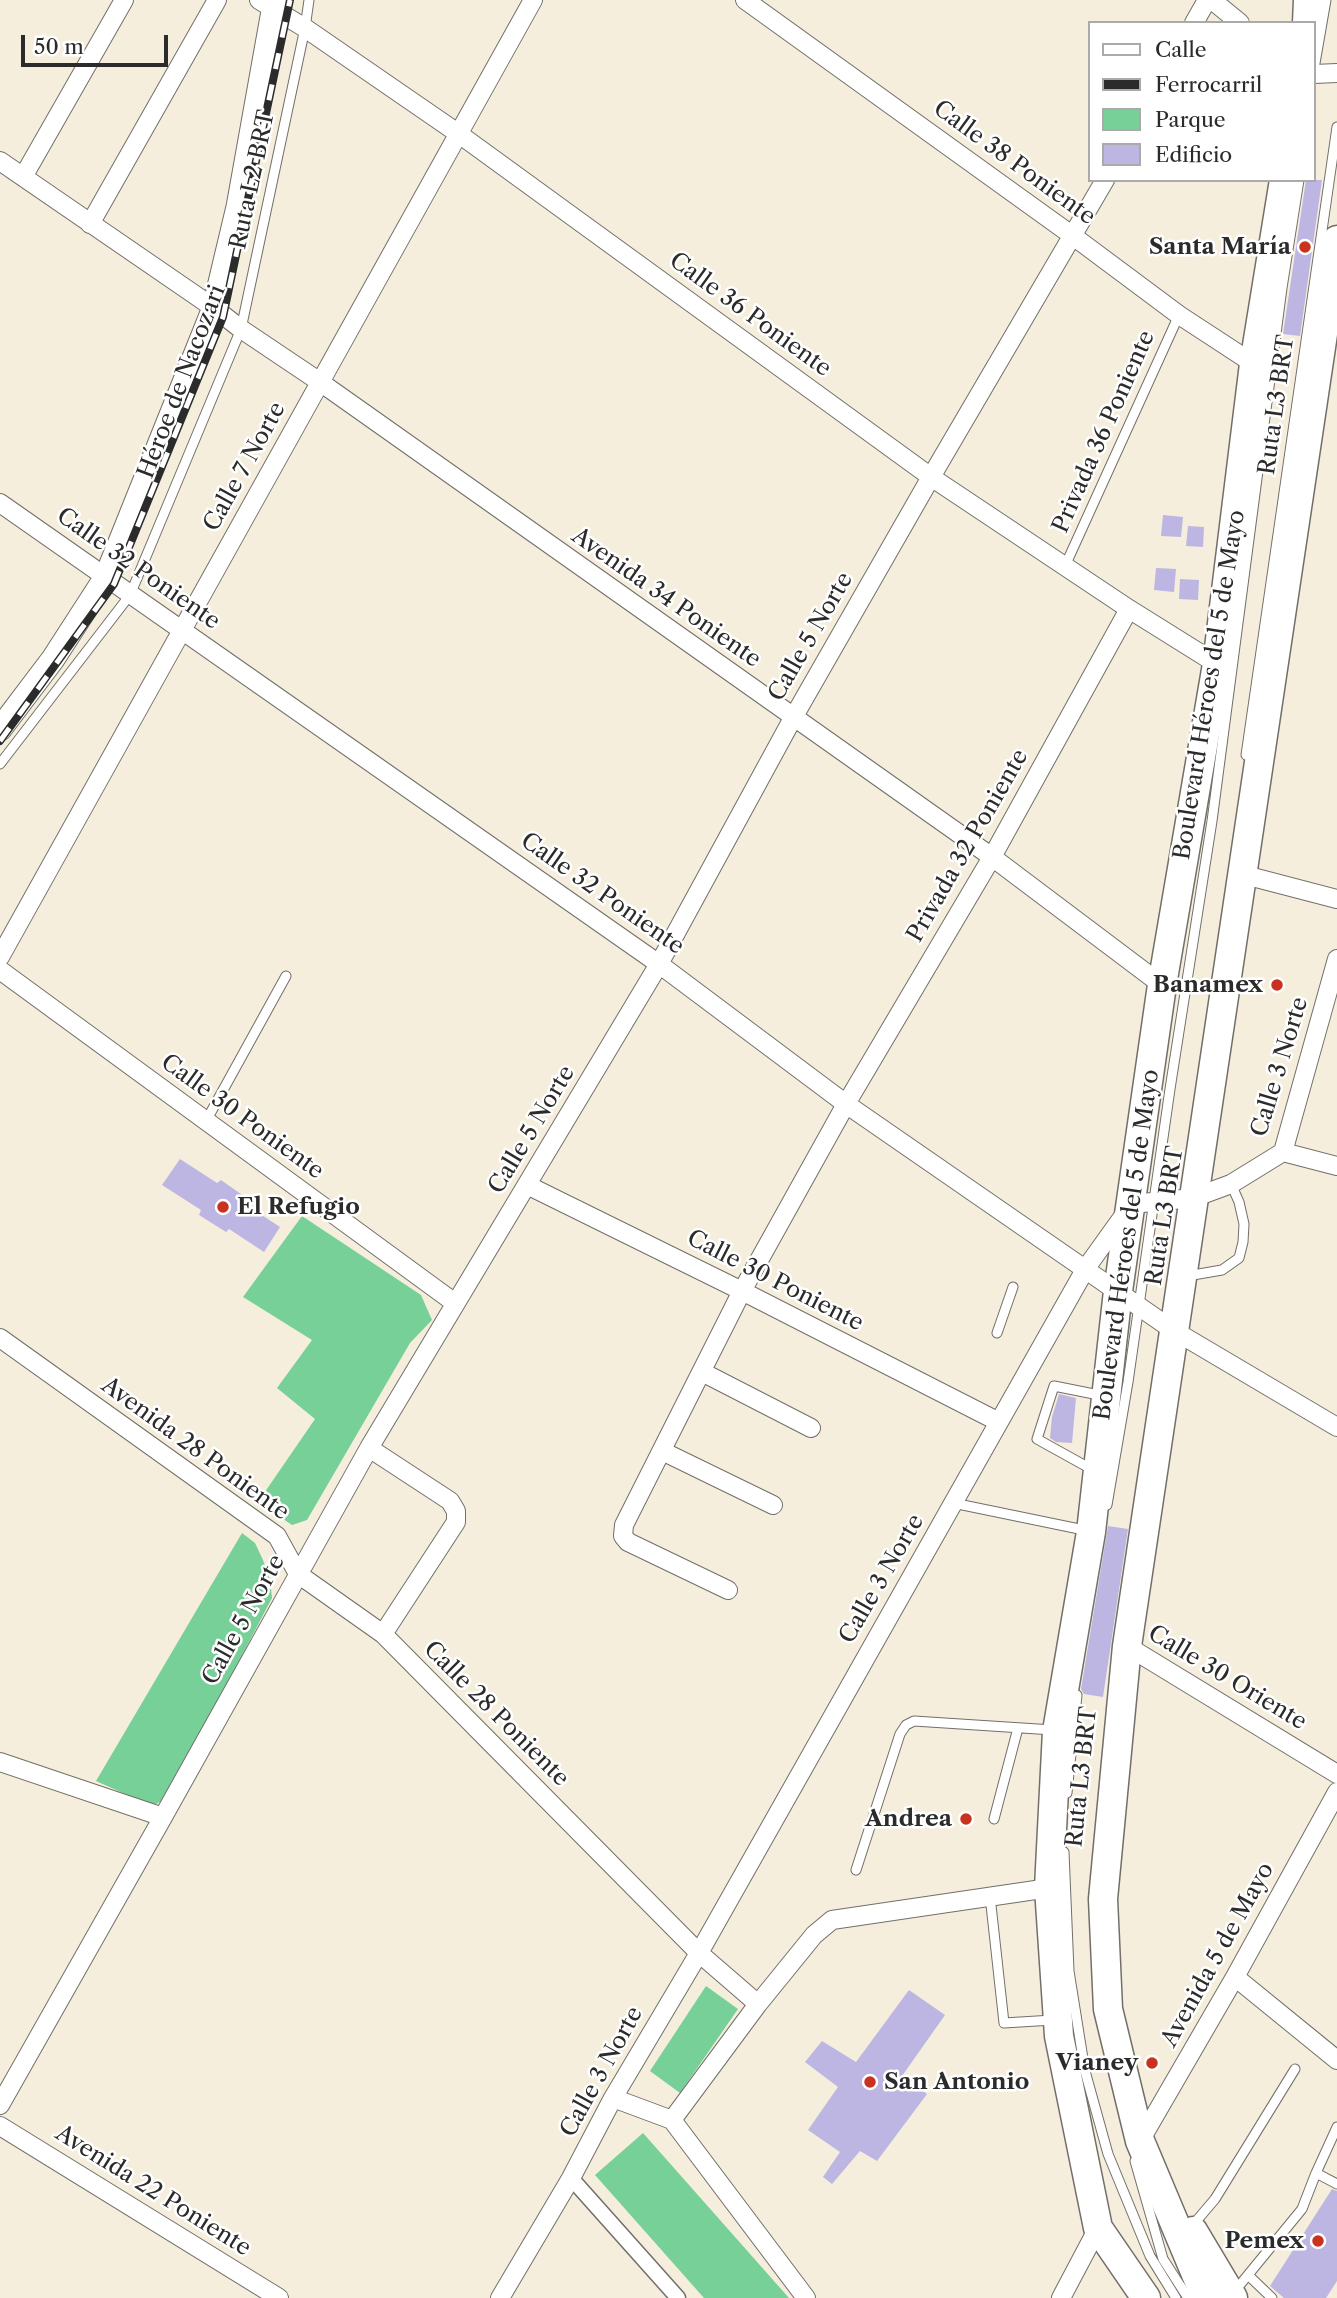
<!DOCTYPE html>
<meta charset="utf-8">
<style>
body{margin:0}
#map{position:relative;width:1337px;height:2298px;overflow:hidden;background:#f5eedc;font-family:"Libre Caslon Text",serif}
canvas{display:block}
.legend{position:absolute;left:1088px;top:21px;width:228px;height:161px;box-sizing:border-box;background:#fff;border:2px solid #aaa;margin:0;padding:9px 12px;list-style:none;font-size:21px;color:#2b2b2b}
.legend li{display:flex;align-items:center;gap:14px;height:35px}
.legend b{width:35px;border:2px solid #aaa}
.scale{position:absolute;left:21px;top:35px;width:147px;height:32px;box-sizing:border-box;border:4px solid #2b2b2b;border-top:0;padding-left:9px;font-size:21px;line-height:24px;white-space:nowrap;color:#2b2b2b;-webkit-text-stroke:5px #fff;paint-order:stroke}
</style>
<div id="map">
<canvas width="1337" height="2298"></canvas>
<ul class="legend">
<li><b style="height:9px;background:#fff"></b>Calle</li>
<li><b style="height:9px;background:#2b2b2b"></b>Ferrocarril</li>
<li><b style="height:19px;background:#76d097"></b>Parque</li>
<li><b style="height:19px;background:#bdb5e2"></b>Edificio</li>
</ul>
<div class="scale">50 m</div>
</div>
<script>
const ctx = document.querySelector('canvas').getContext('2d');
ctx.lineJoin = 'round';
function fill(path, color) { ctx.fillStyle = color; ctx.fill(path, 'evenodd'); }
const toPath = rows => new Path2D(rows.map(r => 'M' + r).join(''));
function strokePath(path, color, width, dash) { ctx.strokeStyle = color; ctx.lineWidth = width; ctx.lineCap = dash ? 'butt' : 'round'; ctx.setLineDash(dash || []); ctx.stroke(path); }
function drawText(font, color, halo, rows, align = 'center') {
  ctx.font = font + ' "Libre Caslon Text",serif'; ctx.lineWidth = 5; ctx.setLineDash([]); ctx.textBaseline = 'middle'; ctx.strokeStyle = halo; ctx.fillStyle = color; for (const [text, x, y, turn = 0] of rows) {
    ctx.save(); ctx.translate(x, y); ctx.rotate((+turn || 0) * Math.PI / 180); ctx.textAlign = isNaN(turn) ? turn : align; if (halo) ctx.strokeText(text, 0, 0); ctx.fillText(text, 0, 0); ctx.restore();
  }
}
const green = toPath([
 [302,1216,421,1295,432,1320,410,1343,307,1520,292,1525,258,1502,315,1419,277,1388,312,1340,243,1297],
 [242,1533,255,1543,263,1560,270,1580,272,1598,173,1787,166,1799,152,1806,96,1781],
 [706,1986,738,2009,680,2093,650,2071],
 [643,2133,789,2298,704,2298,595,2175]
]);
const building = toPath([
 [1306,180,1322,180,1300,336,1283,334],
 [1163,515,1183,517,1181,537,1161,536],
 [1188,526,1204,527,1203,547,1186,546],
 [1156,568,1176,569,1174,592,1154,590],
 [1180,579,1199,580,1198,600,1179,599],
 [180,1159,217,1183,221,1180,248,1199,245,1204,280,1227,264,1252,229,1229,226,1232,199,1215,201,1210,162,1185],
 [1059,1394,1076,1398,1072,1443,1056,1442,1050,1438,1052,1417],
 [1108,1526,1128,1529,1103,1697,1084,1694,1081,1689],
 [909,1990,945,2015,902,2076,927,2094,877,2161,860,2151,832,2184,823,2177,840,2152,808,2130,838,2087,805,2062,822,2041,856,2062],
 [1332,2189,1337,2191,1337,2281,1326,2298,1284,2298,1270,2286]
]);
const service = toPath([
 [1314,69,1326,0],
 [1065,566,1179,315],
 [1246,755,1337,127],
 [0,764,130,595,241,329,305,28,309,0],
 [206,1121,286,976],
 [1187,1276,1222,1270,1239,1258,1243,1242,1244,1224,1239,1202,1231,1184],
 [997,1333,1013,1287],
 [1093,1470,1037,1439,1054,1386,1104,1396],
 [953,1503,1089,1531],
 [1107,1505,1128,1382,1170,1089,1212,821,1282,288,1299,180],
 [1067,1793,1077,1695],
 [994,1819,1018,1728],
 [1064,1852,1069,1971,1085,2071,1108,2154,1150,2256,1176,2298],
 [856,1870,900,1734,906,1725,914,1721,1053,1730],
 [990,1896,1004,2023,1053,2020],
 [1135,2161,1163,2259,1188,2298],
 [1316,2173,1337,2127],
 [1192,2226,1215,2199,1295,2069],
 [1248,2275,1272,2298],
 [1234,2292,1302,2209,1316,2173,1337,2184]
]);
const pedestrian = toPath([
 [571,2178,678,2298]
]);
const minor = toPath([
 [259,0,305,28,459,134,931,477,1129,609,1217,664],
 [745,0,1073,236,1179,315,1254,364],
 [1212,0,1240,23],
 [1194,23,1207,0],
 [1314,74,1337,73],
 [0,161,214,308,241,329,320,382,992,857,1162,985],
 [23,177,124,0],
 [90,224,217,0],
 [0,503,659,964,846,1104,1173,1330,1337,1427],
 [1241,874,1337,899],
 [0,957,533,0],
 [0,970,455,1303],
 [1283,1152,1337,1166],
 [527,1185,742,1291,999,1422],
 [0,1338,277,1536,298,1574,383,1634,699,1953,758,2004],
 [702,1372,811,1428],
 [369,1448,450,1501,456,1511,456,1522,383,1634],
 [662,1451,773,1505],
 [728,1590,628,1542,623,1536,624,1525,742,1291,846,1104,992,857,1129,609],
 [1127,1646,1337,1774],
 [0,1762,163,1817],
 [1235,1977,1337,2060],
 [613,2098,672,2120,806,2298],
 [0,2105,163,1817,369,1448,659,964,793,718,931,477,1105,180],
 [672,2120,758,2004,814,1935,832,1920,1049,1888],
 [0,2126,279,2298],
 [1140,2141,1235,1977,1337,1792],
 [500,2298,571,2178,613,2098,699,1953,1086,1268,1132,1204,1193,1198,1231,1184,1283,1152,1337,959],
 [1061,2298,1098,2228]
]);
const tertiary = toPath([
 [0,729,53,659,106,577,214,308,238,207,275,0]
]);
const primary = toPath([
 [1307,23,1308,0],
 [1193,2231,1233,2298],
 [1146,2298,1098,2228,1059,2036,1049,1888,1057,1731,1091,1532,1118,1291,1162,985,1217,664,1254,364,1284,180],
 [1206,2298,1140,2141,1108,2009,1103,1899,1127,1646,1337,240]
]);
const rail = toPath([
 [0,741,114,584,223,317,290,0]
]);
const markers = [
 [1305,247,7,"#c8321e"],
 [1277,985,7,"#c8321e"],
 [223,1207,7,"#c8321e"],
 [966,1819,7,"#c8321e"],
 [1152,2063,7,"#c8321e"],
 [870,2082,7,"#c8321e"],
 [1318,2241,7,"#c8321e"]
];
const streetNames = [
 ["Calle 38 Poniente",1014,163,36],
 ["Ruta L2 BRT",253,180,-78],
 ["Calle 36 Poniente",750,315,36],
 ["Héroe de Nacozari",182,382,-69],
 ["Ruta L3 BRT",1277,405,-82],
 ["Privada 36 Poniente",1104,432,-66],
 ["Calle 7 Norte",245,467,-61],
 ["Calle 32 Poniente",138,569,35],
 ["Avenida 34 Poniente",666,598,35],
 ["Calle 5 Norte",811,637,-60],
 ["Boulevard Héroes del 5 de Mayo",1210,685,-81],
 ["Privada 32 Poniente",968,846,-60],
 ["Calle 32 Poniente",602,894,35],
 ["Calle 3 Norte",1280,1067,-73],
 ["Calle 30 Poniente",242,1117,36],
 ["Calle 5 Norte",532,1130,-59],
 ["Ruta L3 BRT",1165,1216,-81],
 ["Boulevard Héroes del 5 de Mayo",1127,1245,-82],
 ["Calle 30 Poniente",775,1281,27],
 ["Avenida 28 Poniente",195,1449,36],
 ["Calle 3 Norte",882,1579,-60],
 ["Calle 5 Norte",244,1620,-61],
 ["Calle 30 Oriente",1227,1678,31],
 ["Calle 28 Poniente",496,1714,45],
 ["Ruta L3 BRT",1082,1777,-84],
 ["Avenida 5 de Mayo",1218,1955,-61],
 ["Calle 3 Norte",602,2072,-61],
 ["Avenida 22 Poniente",153,2191,32]
];
const poiNames = [
 ["Santa María",1291,247],
 ["Banamex",1263,985],
 ["El Refugio",237,1207,"left"],
 ["Andrea",952,1819],
 ["Vianey",1138,2063],
 ["San Antonio",884,2082,"left"],
 ["Pemex",1304,2241]
];
fill(green, '#76d097');
fill(building, '#bdb5e2');
strokePath(service, '#726f69', 11);
strokePath(pedestrian, '#726f69', 17);
strokePath(minor, '#726f69', 20);
strokePath(tertiary, '#726f69', 25);
strokePath(primary, '#726f69', 31);
strokePath(service, '#fff', 9);
strokePath(pedestrian, '#fff', 14);
strokePath(minor, '#fff', 18);
strokePath(tertiary, '#fff', 23);
strokePath(primary, '#fff', 28);
strokePath(rail, '#2b2b2b', 8);
strokePath(rail, '#fff', 5, [16]);
for (const [x, y, r, color] of markers) { const dot = new Path2D(); dot.arc(x, y, r, 0, 2 * Math.PI); ctx.fillStyle = color; ctx.fill(dot); strokePath(dot, '#fff', 2.5); }
drawText('23px', '#2b2b2b', '#fff', streetNames);
drawText('bold 23px', '#2b2b2b', '#fff', poiNames, 'right');
</script>
